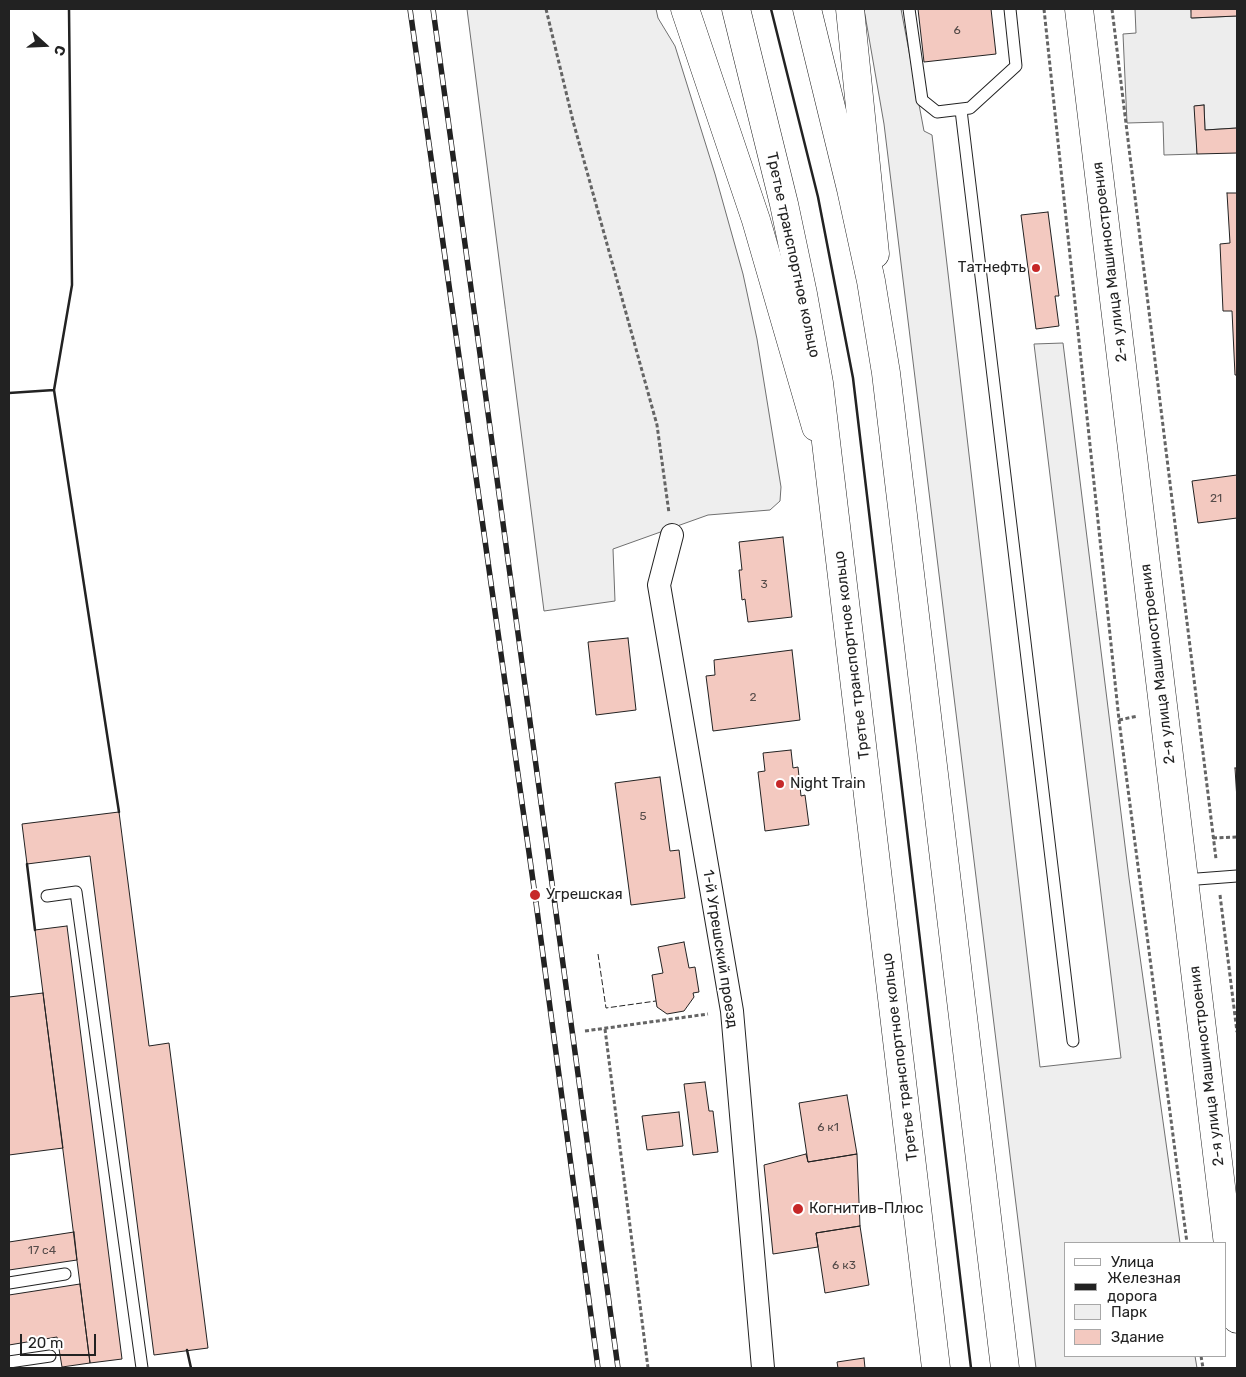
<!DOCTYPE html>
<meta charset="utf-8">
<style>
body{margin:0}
#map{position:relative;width:1246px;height:1377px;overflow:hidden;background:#fff;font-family:Rubik,sans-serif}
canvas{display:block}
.frame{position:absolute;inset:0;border:10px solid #222;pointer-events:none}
.legend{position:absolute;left:1064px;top:1242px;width:162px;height:115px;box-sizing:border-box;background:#fff;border:1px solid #a7a7a7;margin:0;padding:6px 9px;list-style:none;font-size:15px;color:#222}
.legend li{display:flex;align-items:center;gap:10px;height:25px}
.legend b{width:25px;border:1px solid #a7a7a7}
.north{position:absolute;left:20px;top:20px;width:50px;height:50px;-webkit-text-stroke:4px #fff;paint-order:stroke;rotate:110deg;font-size:14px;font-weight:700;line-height:20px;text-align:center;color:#222}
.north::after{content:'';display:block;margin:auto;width:18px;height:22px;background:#222;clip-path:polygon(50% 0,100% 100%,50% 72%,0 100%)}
.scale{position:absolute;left:20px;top:1334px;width:76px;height:22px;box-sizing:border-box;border:2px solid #222;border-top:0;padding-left:6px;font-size:15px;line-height:18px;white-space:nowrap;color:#222;-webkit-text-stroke:4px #fff;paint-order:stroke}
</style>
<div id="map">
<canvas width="1246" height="1377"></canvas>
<div class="frame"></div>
<ul class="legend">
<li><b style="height:6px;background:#fff"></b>Улица</li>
<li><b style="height:6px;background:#222"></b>Железная дорога</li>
<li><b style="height:14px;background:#eee"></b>Парк</li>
<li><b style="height:14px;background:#f3c9c0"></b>Здание</li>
</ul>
<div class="north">С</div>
<div class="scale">20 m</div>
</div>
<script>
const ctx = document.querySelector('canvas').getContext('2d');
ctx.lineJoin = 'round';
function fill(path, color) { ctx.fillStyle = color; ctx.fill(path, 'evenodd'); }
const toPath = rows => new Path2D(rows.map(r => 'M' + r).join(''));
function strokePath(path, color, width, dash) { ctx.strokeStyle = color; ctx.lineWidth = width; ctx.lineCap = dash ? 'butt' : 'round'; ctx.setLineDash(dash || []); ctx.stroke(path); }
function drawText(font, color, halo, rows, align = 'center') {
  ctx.font = font + ' Rubik,sans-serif'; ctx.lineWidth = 4; ctx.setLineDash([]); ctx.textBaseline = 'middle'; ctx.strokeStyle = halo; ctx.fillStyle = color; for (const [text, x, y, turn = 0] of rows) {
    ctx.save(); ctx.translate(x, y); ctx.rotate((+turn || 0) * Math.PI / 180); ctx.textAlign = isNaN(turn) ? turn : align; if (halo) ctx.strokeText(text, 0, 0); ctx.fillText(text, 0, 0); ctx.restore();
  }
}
const green = toPath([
 [467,9,656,9,658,18,675,46,715,174,743,274,757,339,781,487,780,501,770,510,708,515,613,549,615,601,544,611,467,9],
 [864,9,901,9,924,131,932,135,1040,1067,1121,1058,1034,344,1063,343,1129,878,1180,1243,1065,1243,1065,1356,1195,1356,1197,1368,1036,1368,884,124,864,9]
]);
const parking = toPath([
 [1135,9,1191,9,1192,18,1237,16,1237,128,1205,130,1204,105,1195,106,1197,154,1164,155,1163,122,1127,123,1123,34,1136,33,1135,9]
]);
const building = toPath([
 [918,9,991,9,996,54,924,62,918,9],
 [1191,9,1237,9,1237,16,1191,18,1191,9],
 [1204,105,1205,130,1237,128,1237,153,1197,154,1194,106,1204,105],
 [1227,193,1237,193,1237,375,1235,375,1232,311,1223,311,1220,244,1230,243,1227,193],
 [1048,212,1059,296,1055,296,1059,326,1036,329,1021,215,1048,212],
 [1237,475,1237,518,1198,523,1192,481,1237,475],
 [783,537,792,617,748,622,745,599,742,600,739,570,742,570,739,542,783,537],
 [628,638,636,710,596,715,588,642,628,638],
 [792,650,800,720,713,731,706,676,715,675,714,660,792,650],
 [791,750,793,768,798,767,801,796,805,795,809,825,765,831,758,772,765,771,763,753,791,750],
 [1235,768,1237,768,1237,800,1235,768],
 [660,777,670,851,679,850,685,898,631,905,615,783,660,777],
 [119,812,149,1046,169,1043,208,1348,154,1355,90,856,27,864,22,824,119,812],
 [67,926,122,1359,90,1363,35,930,67,926],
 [684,942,689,968,695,967,699,992,693,993,694,997,684,1011,667,1014,657,1007,652,975,663,973,658,947,684,942],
 [43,993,63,1148,9,1155,9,997,43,993],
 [705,1082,709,1111,713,1111,718,1152,693,1155,684,1084,705,1082],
 [847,1095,857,1154,808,1162,799,1103,847,1095],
 [679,1112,683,1146,647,1150,642,1116,679,1112],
 [806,1154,808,1162,857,1154,860,1226,816,1233,818,1247,773,1254,764,1165,806,1154],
 [860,1226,869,1285,825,1293,816,1233,860,1226],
 [74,1232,77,1260,9,1270,9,1242,74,1232],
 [80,1284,90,1363,62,1367,57,1337,9,1345,9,1295,80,1284],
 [864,1358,865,1368,838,1368,837,1362,864,1358]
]);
const path = toPath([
 [546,9,573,121,657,425,669,513],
 [1044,9,1119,720,1138,716],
 [1112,9,1216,859],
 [1119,720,1187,1243],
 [1213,838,1237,837],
 [1220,895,1237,1032],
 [605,1029,648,1368],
 [585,1031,708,1014],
 [1201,1356,1203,1368]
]);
const service = toPath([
 [909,9,922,100,937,112,970,108,1016,66,1010,9],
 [961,110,1073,1041],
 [1184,880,1237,876],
 [47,896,76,892,142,1368],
 [9,1283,65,1274],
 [9,1362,50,1356]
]);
const minor = toPath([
 [672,535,659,585,732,1011,763,1368]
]);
const secondary = toPath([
 [685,9,756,220,816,427],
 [850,9,875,254],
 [1079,9,1237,1319]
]);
const primary = toPath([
 [736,9,784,204,803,294,819,383,936,1368],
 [807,9,851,189,871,281,886,373,1005,1368]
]);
const rail = toPath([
 [410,9,535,895,598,1368],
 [433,9,618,1368]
]);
const fence = toPath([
 [598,954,606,1008,656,1001]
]);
const wall = toPath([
 [69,9,72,285,54,390,119,812],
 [771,9,818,197,853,378,971,1368],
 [9,393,54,390],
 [27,864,35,930],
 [187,1350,191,1368]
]);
const markers = [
 [1036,268,5,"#c62828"],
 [780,784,5,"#c62828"],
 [535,895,6,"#c62828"],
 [798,1209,6,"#c62828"]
];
const numberNames = [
 ["6",957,31],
 ["21",1216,499],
 ["3",764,585],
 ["2",753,698],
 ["5",643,817],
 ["6 к1",828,1128],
 ["17 с4",42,1251],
 ["6 к3",844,1266]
];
const streetNames = [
 ["Третье транспортное кольцо",793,255,78],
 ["2-я улица Машиностроения",1110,262,-97],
 ["Третье транспортное кольцо",852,655,-97],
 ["2-я улица Машиностроения",1158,664,-97],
 ["1-й Угрешский проезд",720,949,81],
 ["Третье транспортное кольцо",900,1057,-97],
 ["2-я улица Машиностроения",1207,1066,-97]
];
const poiNames = [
 ["Татнефть",1026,268,"right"],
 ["Night Train",790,784],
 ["Угрешская",546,895],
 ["Когнитив-Плюс",809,1209]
];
fill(green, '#eee');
strokePath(green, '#6f6f6f', 1);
fill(parking, '#ededed');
strokePath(parking, '#6f6f6f', 1);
fill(building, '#f3c9c0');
strokePath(building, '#222', 1);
strokePath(service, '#222', 13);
strokePath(minor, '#222', 24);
strokePath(secondary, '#222', 29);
strokePath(primary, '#222', 29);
strokePath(path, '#646464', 3, [4, 2.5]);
strokePath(service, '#fff', 11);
strokePath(minor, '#fff', 22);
strokePath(secondary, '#fff', 28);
strokePath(primary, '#fff', 28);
strokePath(rail, '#222', 5.5);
strokePath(rail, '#fff', 4, [11]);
strokePath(fence, '#222', 1, [6, 2.5]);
strokePath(wall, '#222', 2.5);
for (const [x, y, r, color] of markers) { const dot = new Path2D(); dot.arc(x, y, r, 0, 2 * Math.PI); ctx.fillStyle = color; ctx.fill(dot); strokePath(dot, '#fff', 2); }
drawText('12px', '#564c4a', null, numberNames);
drawText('15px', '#222', '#fff', streetNames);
drawText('15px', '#222', '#fff', poiNames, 'left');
</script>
